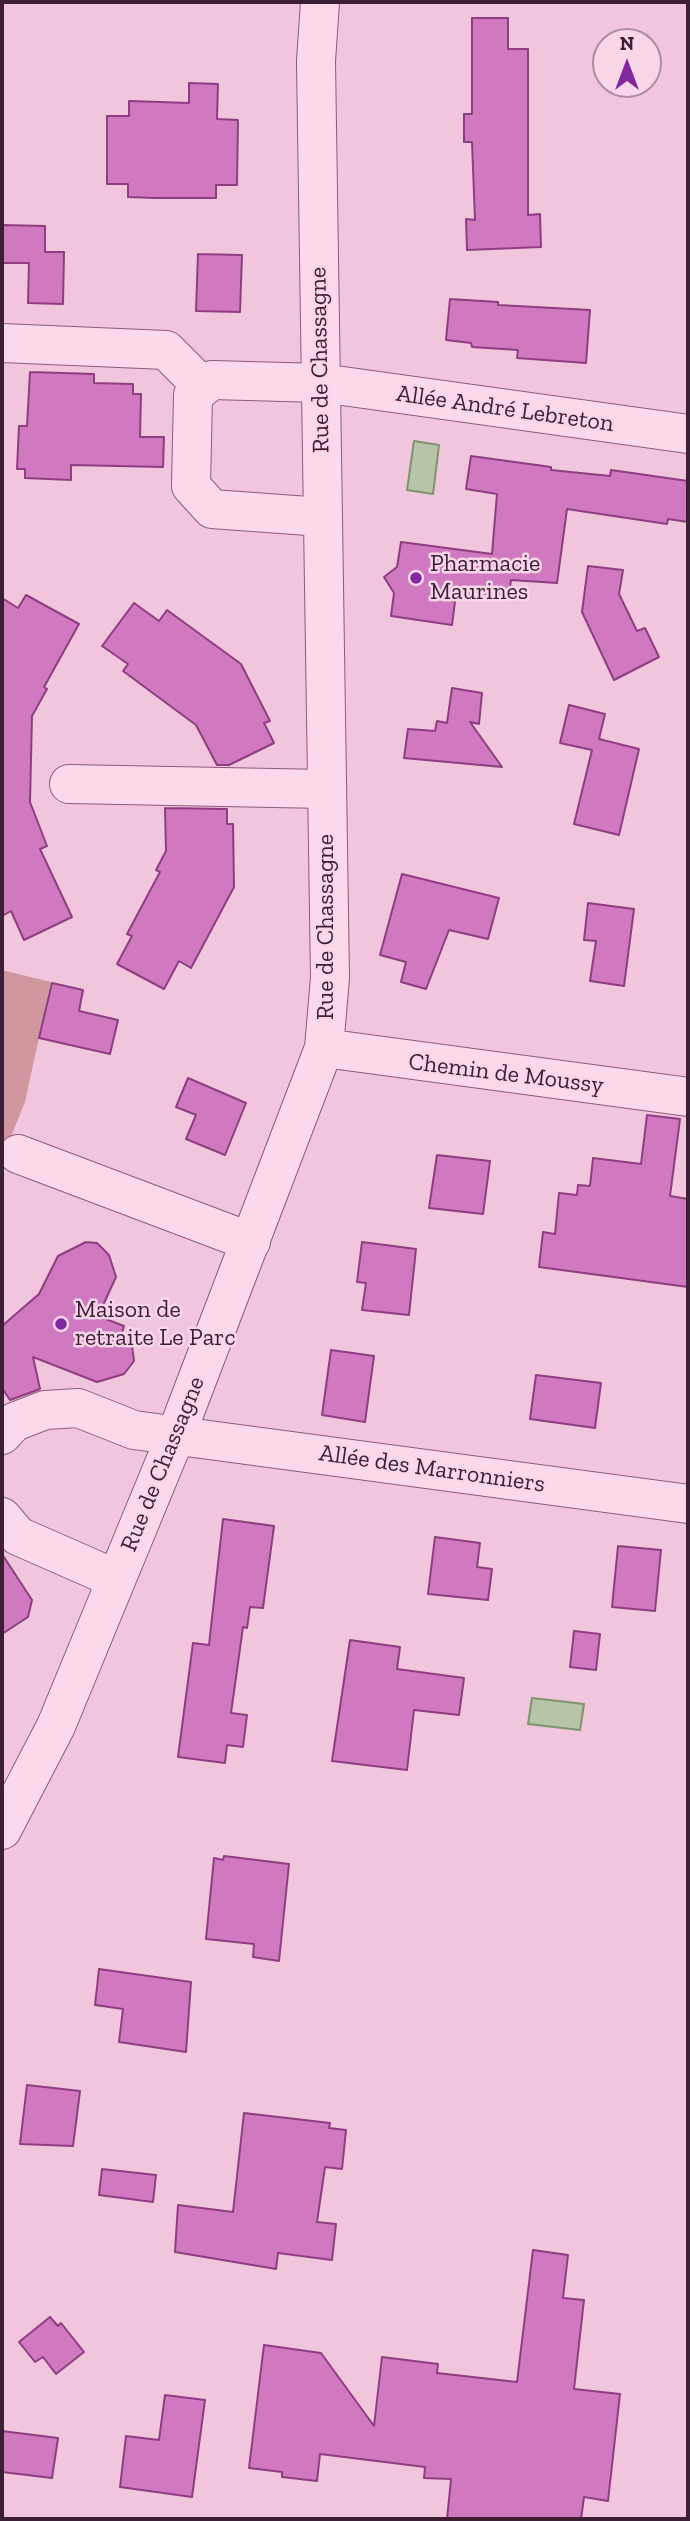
<!DOCTYPE html>
<meta charset="utf-8">
<style>
body{margin:0}
#map{position:relative;width:690px;height:2521px;overflow:hidden;background:#f1c5dc;font-family:"Zilla Slab",serif}
canvas{display:block}
.frame{position:absolute;inset:0;border:4px solid #3c1e35;pointer-events:none}
.north{position:absolute;left:592px;top:28px;width:70px;height:70px;box-sizing:border-box;background:#f8d5e7;border:2px solid #ad8ca0;border-radius:50%;rotate:0deg;font-size:19px;font-weight:700;line-height:28px;text-align:center;color:#3c1e35}
.north::after{content:'';display:block;margin:auto;width:24px;height:32px;background:#8426a0;clip-path:polygon(50% 0,100% 100%,50% 72%,0 100%)}
</style>
<div id="map">
<canvas width="690" height="2521"></canvas>
<div class="frame"></div>
<div class="north">N</div>
</div>
<script>
const ctx = document.querySelector('canvas').getContext('2d');
ctx.lineJoin = 'round';
function fill(path, color) { ctx.fillStyle = color; ctx.fill(path, 'evenodd'); }
const toPath = rows => new Path2D(rows.map(r => 'M' + r).join(''));
function strokePath(path, color, width, dash) { ctx.strokeStyle = color; ctx.lineWidth = width; ctx.lineCap = dash ? 'butt' : 'round'; ctx.setLineDash(dash || []); ctx.stroke(path); }
function drawText(font, color, halo, rows, align = 'center') {
  ctx.font = font + ' "Zilla Slab",serif'; ctx.lineWidth = 5; ctx.setLineDash([]); ctx.textBaseline = 'middle'; ctx.strokeStyle = halo; ctx.fillStyle = color; for (const [text, x, y, turn = 0] of rows) {
    ctx.save(); ctx.translate(x, y); ctx.rotate((+turn || 0) * Math.PI / 180); ctx.textAlign = isNaN(turn) ? turn : align; if (halo) ctx.strokeText(text, 0, 0); ctx.fillText(text, 0, 0); ctx.restore();
  }
}
const green = toPath([
 [2,970,51,982,25,1102,2,1159]
]);
const water = toPath([
 [414,441,439,445,433,494,407,490,414,441],
 [532,1698,584,1704,580,1730,528,1724,532,1698]
]);
const building = toPath([
 [472,18,508,18,508,49,528,49,528,215,540,214,541,247,467,250,466,219,475,220,472,142,464,142,464,114,472,114,472,18],
 [189,83,218,84,217,119,238,120,237,185,216,185,216,198,156,198,128,197,128,184,107,184,107,116,129,116,129,101,189,103,189,83],
 [2,225,45,226,45,252,64,252,63,304,28,303,29,263,2,263,2,225],
 [198,254,242,255,240,312,196,311,198,254],
 [450,299,498,302,498,305,590,310,586,363,517,358,518,350,472,347,471,343,446,340,450,299],
 [30,372,94,374,94,383,133,384,133,394,141,394,140,437,164,437,163,467,71,465,71,480,25,478,25,469,17,469,19,426,27,426,30,372],
 [471,456,551,467,551,470,610,476,611,470,688,481,688,522,668,519,667,524,567,509,557,583,511,580,509,596,470,592,470,596,456,594,452,625,391,616,394,593,384,577,397,567,401,542,492,554,497,494,466,489,471,456],
 [588,566,623,570,619,594,637,631,645,628,659,657,614,680,582,612,588,566],
 [26,595,79,624,44,687,47,689,32,716,30,802,47,846,40,849,72,917,24,940,11,911,2,916,2,598,18,608,26,595],
 [134,603,159,621,167,610,241,664,270,721,264,723,274,743,229,765,217,765,196,725,123,671,128,664,102,646,134,603],
 [452,688,482,693,479,724,470,722,502,767,404,758,408,729,435,731,437,721,447,723,452,688],
 [569,705,605,714,599,739,639,749,619,835,574,824,592,750,560,743,569,705],
 [165,808,227,809,227,824,233,824,234,887,191,968,179,961,164,989,117,964,132,936,127,934,160,872,156,870,166,851,165,808],
 [402,874,499,898,488,939,449,930,426,989,401,982,406,962,380,955,402,874],
 [588,903,634,909,624,986,590,981,596,941,584,940,588,903],
 [52,983,83,990,79,1011,118,1020,110,1054,39,1038,52,983],
 [188,1078,246,1103,225,1155,186,1139,196,1115,176,1107,188,1078],
 [647,1115,680,1119,670,1196,688,1199,688,1287,539,1267,543,1232,555,1234,559,1193,577,1195,578,1185,590,1186,593,1158,641,1164,647,1115],
 [437,1155,490,1161,483,1214,429,1208,437,1155],
 [86,1242,97,1243,109,1255,116,1277,98,1316,124,1326,122,1333,132,1345,134,1361,124,1374,97,1382,33,1357,40,1389,10,1400,2,1388,2,1326,39,1294,58,1256,86,1242],
 [362,1242,416,1249,409,1315,362,1310,366,1283,357,1282,362,1242],
 [331,1350,374,1356,365,1422,322,1415,331,1350],
 [536,1375,601,1383,595,1428,530,1419,536,1375],
 [223,1519,274,1526,263,1608,250,1607,247,1628,243,1627,231,1713,247,1715,243,1747,227,1745,225,1763,178,1757,193,1643,209,1645,223,1519],
 [435,1537,480,1543,477,1567,492,1569,488,1600,428,1594,435,1537],
 [618,1546,661,1550,655,1611,612,1607,618,1546],
 [2,1554,32,1600,28,1617,2,1634,2,1554],
 [574,1631,600,1634,596,1670,570,1667,574,1631],
 [350,1640,400,1647,397,1669,464,1678,459,1715,414,1710,407,1770,332,1761,350,1640],
 [224,1856,289,1864,279,1961,253,1957,254,1944,206,1939,214,1858,223,1860,224,1856],
 [99,1969,191,1982,186,2052,119,2042,123,2009,95,2005,99,1969],
 [27,2085,80,2091,73,2146,20,2144,27,2085],
 [244,2113,330,2123,329,2128,346,2130,342,2169,325,2167,317,2222,336,2224,332,2260,278,2253,276,2269,175,2252,178,2205,233,2212,244,2113],
 [102,2169,156,2175,153,2202,99,2195,102,2169],
 [533,2250,568,2255,563,2298,584,2300,574,2389,620,2394,608,2501,584,2497,581,2519,447,2519,451,2479,424,2478,425,2467,320,2454,317,2481,282,2477,282,2472,249,2468,264,2345,321,2353,374,2426,382,2357,438,2364,437,2373,517,2382,533,2250],
 [50,2317,58,2326,61,2323,84,2352,56,2374,43,2357,35,2362,19,2342,50,2317],
 [165,2395,205,2400,192,2497,120,2487,126,2436,159,2440,165,2395],
 [2,2431,58,2438,52,2478,2,2472,2,2431]
]);
const minor = toPath([
 [2,343,166,350,203,387],
 [322,517,212,509,191,486,193,395,212,380,321,383,688,434],
 [69,784,325,789],
 [324,1048,688,1097],
 [18,1154,251,1242],
 [2,1435,14,1422,45,1410,78,1408,134,1430,688,1504],
 [2,1517,18,1536,116,1579],
 [2,1830,56,1726,176,1435,324,1048,330,978,316,61,320,2]
]);
const markers = [
 [416,578,7,"#8426a0"],
 [61,1324,7,"#8426a0"]
];
const streetNames = [
 ["Rue de Chassagne",320,360,-91],
 ["Allée André Lebreton",505,409,8],
 ["Rue de Chassagne",326,927,-90],
 ["Chemin de Moussy",506,1074,7],
 ["Rue de Chassagne",163,1464,-68],
 ["Allée des Marronniers",432,1469,8]
];
const poiNames = [
 ["Pharmacie",430,564],
 ["Maurines",430,592],
 ["Maison de",75,1310],
 ["retraite Le Parc",75,1338]
];
fill(green, '#d0989e');
fill(water, '#b6c4a7');
strokePath(water, '#7f936d', 2);
fill(building, '#d179c0');
strokePath(building, '#8e3e80', 2);
strokePath(minor, '#8d5a7d', 40);
strokePath(minor, '#fbd9eb', 38);
for (const [x, y, r, color] of markers) { const dot = new Path2D(); dot.arc(x, y, r, 0, 2 * Math.PI); ctx.fillStyle = color; ctx.fill(dot); strokePath(dot, '#f8d5e7', 2.5); }
drawText('24px', '#3c1e35', '#f8d5e7', streetNames);
drawText('24px', '#3c1e35', '#f8d5e7', poiNames, 'left');
</script>
